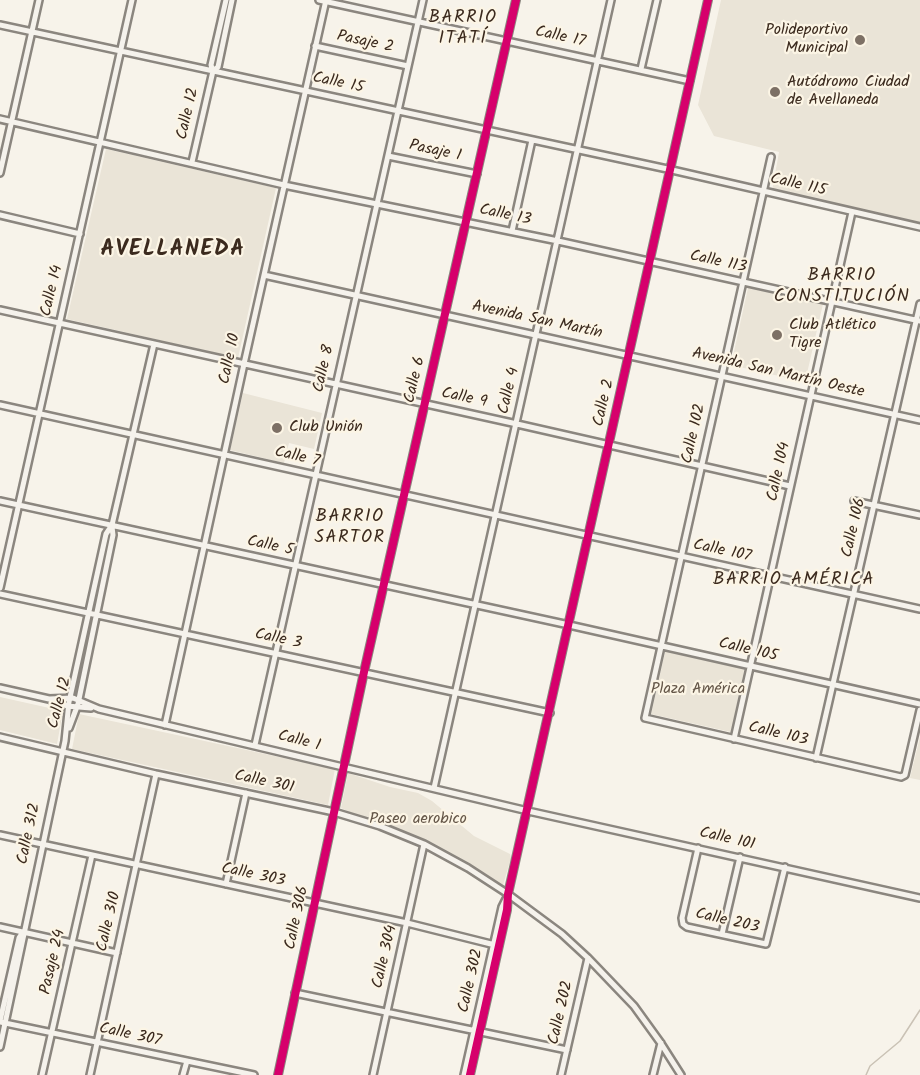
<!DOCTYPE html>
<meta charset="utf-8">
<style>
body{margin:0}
canvas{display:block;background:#f7f3ea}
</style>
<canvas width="920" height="1075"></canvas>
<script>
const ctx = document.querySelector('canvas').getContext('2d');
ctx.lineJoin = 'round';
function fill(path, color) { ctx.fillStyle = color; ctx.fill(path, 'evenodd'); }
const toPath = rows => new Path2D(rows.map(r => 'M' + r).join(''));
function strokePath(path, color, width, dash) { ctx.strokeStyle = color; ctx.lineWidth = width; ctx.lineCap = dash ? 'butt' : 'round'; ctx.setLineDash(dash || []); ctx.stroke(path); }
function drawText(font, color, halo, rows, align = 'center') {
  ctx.font = font + ' Kalam,sans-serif'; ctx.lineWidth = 4.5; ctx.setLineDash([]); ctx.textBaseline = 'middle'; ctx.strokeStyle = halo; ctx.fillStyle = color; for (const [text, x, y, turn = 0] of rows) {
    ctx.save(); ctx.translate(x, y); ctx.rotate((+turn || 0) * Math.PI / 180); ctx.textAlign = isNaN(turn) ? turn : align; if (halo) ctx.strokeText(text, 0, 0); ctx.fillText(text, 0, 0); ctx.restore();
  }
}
const green = toPath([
 [721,0,920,0,920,225,772,191,779,152,714,136,698,105],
 [106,149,276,188,238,358,67,319],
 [748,288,823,304,805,382,731,365],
 [243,393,322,413,314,449,289,443,284,463,230,450],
 [666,648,745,666,731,732,651,714],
 [0,697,63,711,57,744,0,730],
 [79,714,335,769,328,805,72,749],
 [920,737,920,780,910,778],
 [348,773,390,787,418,793,432,801,474,836,510,854,511,858,503,885,341,808]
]);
const stream = toPath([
 [866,1075,870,1066,900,1041,920,1010]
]);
const minor = toPath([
 [319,0,690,81],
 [0,25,672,170,920,227],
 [315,46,408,66],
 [641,69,657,0],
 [213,71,218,67,232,0],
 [0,119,284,185,558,241,920,321],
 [388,156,477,174],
 [771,157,645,718,901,777,905,775,920,710],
 [192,162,213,71,211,65,226,0],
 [0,173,39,0],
 [0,215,80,234],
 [512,231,532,140],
 [264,275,920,420],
 [0,310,517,424,790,486],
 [0,405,920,609],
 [0,501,569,625,920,704],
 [854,501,920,515],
 [0,588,132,0],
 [0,594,550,713],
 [0,688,49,699,67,706,91,708],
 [49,699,73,698,99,709,528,811,920,898],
 [165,725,244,364,326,0],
 [69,728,78,704,113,535,112,527],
 [0,737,156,774,334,812,380,826,424,844,468,868,508,894,562,934,588,958,634,1006,660,1042,681,1075],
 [734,739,852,212],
 [255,745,423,0],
 [816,758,920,304],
 [434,788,611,0],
 [0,835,407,923,499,946],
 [698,848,682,918,683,924,687,927,766,944,785,867],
 [226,884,246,793],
 [0,927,117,953],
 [722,934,740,857],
 [295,993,567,1050],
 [0,1021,19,938,23,932],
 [0,1022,254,1075],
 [0,1047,65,741,69,702,106,534,112,525,154,344],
 [42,1075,92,855],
 [90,1075,156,774],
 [183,1075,187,1061],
 [278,1075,364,672,516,0],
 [373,1075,424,844],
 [464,1075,502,907,506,899],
 [470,1075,507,910,508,894,708,0],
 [561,1075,588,958],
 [653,1075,661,1043]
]);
const cycleway = toPath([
 [278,1075,364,672,516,0],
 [470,1075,507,910,508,894,708,0]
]);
const markers = [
 [860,40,6,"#7d7065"],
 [775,92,6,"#7d7065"],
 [777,335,6,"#7d7065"],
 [277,428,6,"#7d7065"]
];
const poiNames = [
 ["Polideportivo",848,31,"right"],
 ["Municipal",848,49,"right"],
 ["Autódromo Ciudad",787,83],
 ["de Avellaneda",787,101],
 ["Club Atlético",789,326],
 ["Tigre",789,344],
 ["Club Unión",289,428]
];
const streetNames = [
 ["Calle 17",560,38,12],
 ["Pasaje 2",365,43,12],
 ["Calle 15",338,84,12],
 ["Calle 12",189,114,-77],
 ["Pasaje 1",435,152,12],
 ["Calle 115",798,186,13],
 ["Calle 13",505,216,12],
 ["Calle 113",718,263,12],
 ["Calle 14",53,291,-77],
 ["Avenida San Martín",537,321,12],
 ["Calle 10",231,359,-78],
 ["Calle 8",325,369,-77],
 ["Avenida San Martín Oeste",778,374,13],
 ["Calle 6",416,380,-77],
 ["Calle 4",510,391,-77],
 ["Calle 9",464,399,12],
 ["Calle 2",605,403,-77],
 ["Calle 102",695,434,-77],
 ["Calle 7",297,458,13],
 ["Calle 104",780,472,-78],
 ["Calle 106",855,528,-77],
 ["Calle 5",270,547,12],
 ["Calle 107",722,552,12],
 ["Calle 3",278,640,12],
 ["Calle 105",748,651,13],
 ["Calle 12",61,703,-75],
 ["Calle 103",778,735,13],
 ["Calle 1",299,742,14],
 ["Calle 301",264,783,12],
 ["Calle 312",30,834,-78],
 ["Calle 101",727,840,13],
 ["Calle 303",253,876,12],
 ["Calle 306",298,918,-78],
 ["Calle 310",110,922,-77],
 ["Calle 203",727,922,13],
 ["Calle 304",386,957,-77],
 ["Pasaje 24",54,962,-77],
 ["Calle 302",472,981,-77],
 ["Calle 202",562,1013,-77],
 ["Calle 307",130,1036,12]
];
const parkNames = [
 ["Plaza América",698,690],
 ["Paseo aerobico",418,820]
];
const neighbourhoodNames = [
 ["BARRIO",463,19],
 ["ITATÍ",463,40],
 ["BARRIO",842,277],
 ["CONSTITUCIÓN",842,298],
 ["BARRIO",350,518],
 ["SARTOR",350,539],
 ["BARRIO AMÉRICA",794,581]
];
const districtNames = [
 ["AVELLANEDA",173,251]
];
fill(green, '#eae4d7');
strokePath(stream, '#cac2b5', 1.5);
strokePath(minor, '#8b867f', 10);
strokePath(minor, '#f5f2ec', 5);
strokePath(cycleway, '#d6006c', 8);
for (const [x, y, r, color] of markers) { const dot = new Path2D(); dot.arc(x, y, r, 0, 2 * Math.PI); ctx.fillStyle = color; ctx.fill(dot); strokePath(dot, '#fcf5e5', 2); }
drawText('16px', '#3b2a1e', '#fcf5e5', poiNames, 'left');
drawText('16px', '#3b2a1e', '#fcf5e5', streetNames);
drawText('16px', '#645648', '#fcf5e5', parkNames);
ctx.letterSpacing = '1.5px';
drawText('18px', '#3b2a1e', '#fcf5e5', neighbourhoodNames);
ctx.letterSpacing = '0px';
ctx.letterSpacing = '1.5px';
drawText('bold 22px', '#3b2a1e', '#fcf5e5', districtNames);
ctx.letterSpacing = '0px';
</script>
